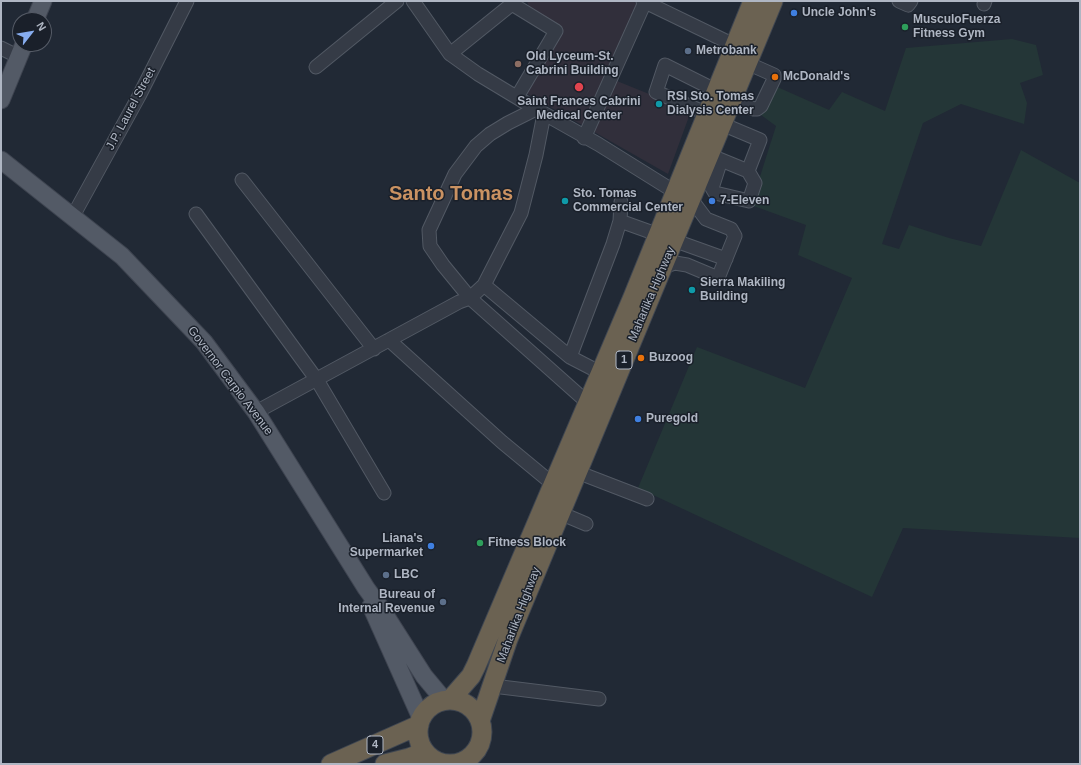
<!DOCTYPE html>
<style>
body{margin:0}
#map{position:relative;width:1081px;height:765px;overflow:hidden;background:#212935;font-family:Arial,sans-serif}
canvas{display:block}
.frame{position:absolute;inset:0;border:2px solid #afb6c3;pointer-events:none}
.north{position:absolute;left:12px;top:12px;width:40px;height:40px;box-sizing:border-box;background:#1a202a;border:1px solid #565c67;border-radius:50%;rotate:59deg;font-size:11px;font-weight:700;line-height:16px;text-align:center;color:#afb6c3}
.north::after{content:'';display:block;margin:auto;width:14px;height:18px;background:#87adef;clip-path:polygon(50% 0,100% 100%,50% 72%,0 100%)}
</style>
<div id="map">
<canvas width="1081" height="765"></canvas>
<div class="frame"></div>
<div class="north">N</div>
</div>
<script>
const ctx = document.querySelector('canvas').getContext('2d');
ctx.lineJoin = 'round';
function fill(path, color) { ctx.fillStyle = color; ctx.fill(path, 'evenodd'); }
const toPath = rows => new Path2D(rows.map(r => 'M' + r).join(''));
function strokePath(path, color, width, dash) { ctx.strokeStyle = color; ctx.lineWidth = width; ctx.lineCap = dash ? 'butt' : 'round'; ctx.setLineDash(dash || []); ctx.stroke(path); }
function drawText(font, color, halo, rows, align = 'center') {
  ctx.font = font + ' Arial,sans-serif'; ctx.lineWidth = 3; ctx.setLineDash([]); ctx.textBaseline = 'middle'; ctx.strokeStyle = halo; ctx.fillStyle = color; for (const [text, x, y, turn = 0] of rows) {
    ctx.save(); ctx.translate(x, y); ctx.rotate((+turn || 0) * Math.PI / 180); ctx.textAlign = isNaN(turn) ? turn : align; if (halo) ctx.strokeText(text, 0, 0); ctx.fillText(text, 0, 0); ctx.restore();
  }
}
const medical = toPath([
 [527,1,633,1,645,8,617,81,691,111,668,174,524,92,560,28,530,11]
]);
const green = toPath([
 [1012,39,1036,45,1043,75,1020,83,1027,103,1024,124,961,104,923,123,882,244,899,249,909,225,949,238,981,246,1021,150,1080,183,1080,538,903,528,872,597,638,488,697,347,805,388,852,278,798,255,806,225,751,205,776,126,761,115,775,86,829,110,842,92,885,111,906,48]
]);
const minor = toPath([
 [413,1,450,54,478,74,536,109,598,144,675,192,691,199,706,219,731,229,735,236,718,278,687,265,675,263,662,267],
 [643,1,736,46],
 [899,1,908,5,911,1],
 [984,4,985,1],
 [1,48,19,57],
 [450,54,512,4,556,31,517,97],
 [316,67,397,1],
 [732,100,754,109,757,109,761,106,774,79,774,75,747,63],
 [536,109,508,123,490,134,476,146,455,174,429,230,430,246,443,265,470,298,484,285,521,213,536,155,544,114],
 [708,114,656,92,665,65,717,91],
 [584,138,645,2],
 [709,155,748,171,760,140,722,124],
 [721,160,712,188,715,193,749,201,755,183,748,171],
 [242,180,374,349],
 [196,214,317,380,384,493],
 [73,216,139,96,187,1],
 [620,221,726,259],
 [484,285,570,357],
 [389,340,502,442,554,485],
 [601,373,570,357,613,244,620,221,621,202],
 [256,412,459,302,470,298,588,403],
 [577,472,647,499],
 [560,513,586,524],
 [493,686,599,699]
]);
const major = toPath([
 [35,20,43,1],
 [1,100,24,44],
 [1,160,122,256,204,342,256,412,366,588,382,610,424,676,444,700],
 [371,606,421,718]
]);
const highway = toPath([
 [450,700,471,676,476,666,633,297,753,1],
 '418 732a32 32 0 1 1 64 0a32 32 0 1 1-64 0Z',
 [480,721,508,639,773,1],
 [331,764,419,725],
 [385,764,409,758,425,752]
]);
const markers = [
 [794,13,4,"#3f7fe0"],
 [905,27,4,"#2e9e5b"],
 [688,51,4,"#5c6f8a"],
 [518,64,4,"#8d6e63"],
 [775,77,4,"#e8710a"],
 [579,87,5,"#e0444e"],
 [659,104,4,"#0f9aa8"],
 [565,201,4,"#0f9aa8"],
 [712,201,4,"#3f7fe0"],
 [692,290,4,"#0f9aa8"],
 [641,358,4,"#e8710a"],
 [638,419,4,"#3f7fe0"],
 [480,543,4,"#2e9e5b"],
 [431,546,4,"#3f7fe0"],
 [386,575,4,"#5c6f8a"],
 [443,602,4,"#5c6f8a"]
];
const shields = [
 [624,360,16],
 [375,745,16]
];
const shieldNames = [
 ["1",624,360],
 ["4",375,745]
];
const poiNames = [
 ["Uncle John's",802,13],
 ["MusculoFuerza",913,20],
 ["Fitness Gym",913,34],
 ["Metrobank",696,51],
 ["Old Lyceum-St.",526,57],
 ["Cabrini Building",526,71],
 ["McDonald's",783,77],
 ["RSI Sto. Tomas",667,97],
 ["Dialysis Center",667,111],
 ["Saint Frances Cabrini",579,102,"center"],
 ["Medical Center",579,116,"center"],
 ["Sto. Tomas",573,194],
 ["Commercial Center",573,208],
 ["7-Eleven",720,201],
 ["Sierra Makiling",700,283],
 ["Building",700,297],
 ["Buzoog",649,358],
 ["Puregold",646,419],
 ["Liana's",423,539,"right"],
 ["Supermarket",423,553,"right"],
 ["Fitness Block",488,543],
 ["LBC",394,575],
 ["Bureau of",435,595,"right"],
 ["Internal Revenue",435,609,"right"]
];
const streetNames = [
 ["J.P. Laurel Street",131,109,-62],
 ["Maharlika Highway",652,294,-67],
 ["Governor Carpio Avenue",230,381,53],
 ["Maharlika Highway",519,615,-69]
];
const townNames = [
 ["Santo Tomas",451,194]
];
fill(medical, '#312f3b');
fill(green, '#243637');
strokePath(minor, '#525964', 15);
strokePath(major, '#3e4450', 19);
strokePath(highway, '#3f4651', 21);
strokePath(minor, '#353b46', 13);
strokePath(major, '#535a66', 17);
strokePath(highway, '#6b6252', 19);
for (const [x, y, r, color] of markers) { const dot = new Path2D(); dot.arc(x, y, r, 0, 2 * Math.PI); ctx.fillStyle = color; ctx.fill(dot); strokePath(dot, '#1a202a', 1.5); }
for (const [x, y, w] of shields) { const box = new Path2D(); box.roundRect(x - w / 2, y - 9, w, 18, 3); ctx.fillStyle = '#1a202a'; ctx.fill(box); strokePath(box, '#afb6c3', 1); }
drawText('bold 11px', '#afb6c3', null, shieldNames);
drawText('bold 12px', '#afb6c3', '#1a202a', poiNames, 'left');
drawText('12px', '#afb6c3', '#1a202a', streetNames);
drawText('bold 20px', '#ca9262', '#1a202a', townNames);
</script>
